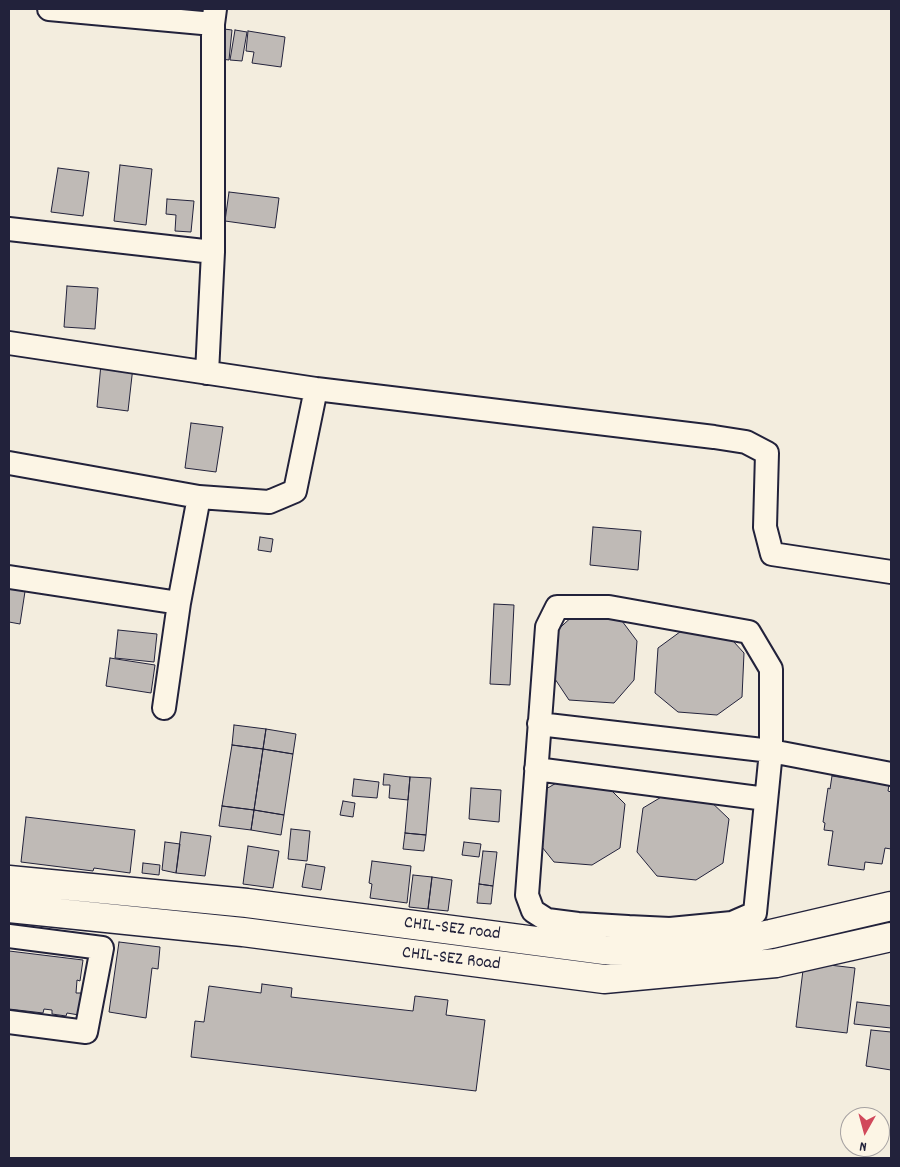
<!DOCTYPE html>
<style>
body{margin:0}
#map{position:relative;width:900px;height:1167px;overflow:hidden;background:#f3edde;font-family:Dekko,sans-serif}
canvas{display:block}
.frame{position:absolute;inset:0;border:10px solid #22223b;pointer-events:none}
.north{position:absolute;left:840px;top:1107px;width:50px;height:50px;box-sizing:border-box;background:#fcf5e5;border:1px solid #a5a1a1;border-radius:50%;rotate:187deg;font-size:14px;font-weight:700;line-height:20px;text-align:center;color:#22223b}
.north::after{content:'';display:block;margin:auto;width:18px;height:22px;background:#d1495b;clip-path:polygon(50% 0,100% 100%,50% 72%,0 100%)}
</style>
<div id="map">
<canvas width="900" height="1167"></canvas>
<div class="frame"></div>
<div class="north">N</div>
</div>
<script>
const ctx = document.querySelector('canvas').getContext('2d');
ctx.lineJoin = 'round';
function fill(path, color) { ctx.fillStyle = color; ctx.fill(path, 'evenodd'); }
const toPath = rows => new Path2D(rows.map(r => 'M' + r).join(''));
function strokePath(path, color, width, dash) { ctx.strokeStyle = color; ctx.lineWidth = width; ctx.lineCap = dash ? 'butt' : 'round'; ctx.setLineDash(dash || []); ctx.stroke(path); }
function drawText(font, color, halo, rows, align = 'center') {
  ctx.font = font + ' Dekko,sans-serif'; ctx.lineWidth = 4.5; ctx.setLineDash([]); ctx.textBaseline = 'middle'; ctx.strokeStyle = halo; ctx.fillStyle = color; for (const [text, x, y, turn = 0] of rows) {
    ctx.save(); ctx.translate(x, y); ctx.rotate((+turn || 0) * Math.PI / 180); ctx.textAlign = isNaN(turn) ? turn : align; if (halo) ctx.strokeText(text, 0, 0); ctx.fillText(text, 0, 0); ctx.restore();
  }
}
const building = toPath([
 [224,29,232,30,229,60,221,59,224,29],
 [235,30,247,32,242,61,230,60,235,30],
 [248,31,285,37,281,67,252,63,254,52,246,51,248,31],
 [120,165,152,169,146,225,114,221,120,165],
 [58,168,89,172,83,216,51,212,58,168],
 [229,192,279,198,275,228,225,221,229,192],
 [167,199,194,201,191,232,175,231,176,215,166,214,167,199],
 [67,286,98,288,95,329,64,327,67,286],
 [101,364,133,367,128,411,97,407,101,364],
 [191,423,223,427,216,472,185,468,191,423],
 [593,527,641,531,638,570,590,565,593,527],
 [260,537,273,539,271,552,258,550,260,537],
 [9,582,26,585,20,624,9,622,9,582],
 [494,604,514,605,510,685,490,684,494,604],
 [575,614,619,617,637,641,634,680,614,703,569,700,551,673,552,635,575,614],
 [684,629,723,630,744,653,742,697,717,715,678,712,655,693,658,648,684,629],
 [118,630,157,634,154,662,115,658,118,630],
 [110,658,155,665,151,693,106,686,110,658],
 [234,725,266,729,263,749,232,745,234,725],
 [266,729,296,734,293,754,263,749,266,729],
 [232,745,263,749,254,810,222,806,232,745],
 [263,749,293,754,284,815,254,810,263,749],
 [384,774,410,777,408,800,389,798,390,785,383,785,384,774],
 [832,776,889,785,888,791,891,792,891,849,885,848,882,864,865,862,864,870,828,865,833,831,824,830,825,823,823,822,828,788,830,789,832,776],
 [410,777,431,778,426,835,405,833,410,777],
 [565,778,604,783,625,804,620,848,592,865,554,862,534,837,539,793,565,778],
 [354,779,379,782,377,798,352,796,354,779],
 [471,788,501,790,499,822,469,819,471,788],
 [668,793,707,798,729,819,723,863,696,880,657,876,637,852,643,808,668,793],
 [343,801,355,803,353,817,340,815,343,801],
 [222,806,254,810,251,830,219,826,222,806],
 [254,810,284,815,281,835,251,830,254,810],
 [26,817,135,830,130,873,94,868,93,871,21,862,26,817],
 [291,829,310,831,307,861,288,859,291,829],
 [181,832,211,836,205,876,176,873,181,832],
 [405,833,426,835,424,851,403,849,405,833],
 [165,842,180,844,176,873,162,870,165,842],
 [464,842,481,844,479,857,462,855,464,842],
 [248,846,279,851,273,888,243,884,248,846],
 [483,851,497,852,493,886,479,884,483,851],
 [372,861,411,866,407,903,370,898,372,884,369,883,372,861],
 [143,863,160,865,159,875,142,873,143,863],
 [306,864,325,867,321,890,302,887,306,864],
 [413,875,432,877,428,909,409,907,413,875],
 [432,877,452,880,448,911,428,909,432,877],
 [479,884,493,886,491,904,477,903,479,884],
 [119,942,160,947,158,969,152,968,146,1018,109,1012,119,942],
 [9,951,83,960,80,981,77,980,76,993,82,993,79,1015,67,1013,66,1016,52,1014,52,1010,44,1009,43,1013,9,1009,9,951],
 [804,962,855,968,847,1033,796,1027,804,962],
 [262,984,292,988,291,997,413,1011,415,996,448,1000,446,1015,485,1020,476,1091,191,1057,195,1021,204,1022,209,986,261,993,262,984],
 [857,1002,891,1006,891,1028,854,1024,857,1002],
 [871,1030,891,1032,891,1070,866,1066,871,1030]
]);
const street = toPath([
 [49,9,213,24],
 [9,229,213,252,213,24,215,9],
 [9,343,316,389,714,437,746,442,767,453,765,527,772,554,891,572],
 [207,373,213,252],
 [9,463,199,497],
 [9,577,179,603],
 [164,708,179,603,199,497,269,502,295,491,316,389],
 [539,724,771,751,891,774],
 [536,769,766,799],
 [9,936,102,948,86,1032,9,1022],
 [626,950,628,927,578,924,547,920,533,911,527,895,547,627,557,607,609,607,749,632,771,669,771,751,755,913,732,923,670,929,628,927]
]);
const secondary = toPath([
 [9,880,247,903,604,950,687,951,771,934,891,906],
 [9,908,243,932,604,979,776,963,891,937]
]);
const streetNames = [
 ["CHIL-SEZ road",452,930,7],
 ["CHIL-SEZ Road",451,960,7]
];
fill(building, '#bfbab6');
strokePath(building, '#22223b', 1);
strokePath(street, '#22223b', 26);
strokePath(secondary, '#22223b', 31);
strokePath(street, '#fcf5e5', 22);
strokePath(secondary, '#fcf5e5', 28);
drawText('18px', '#22223b', '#fcf5e5', streetNames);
</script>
